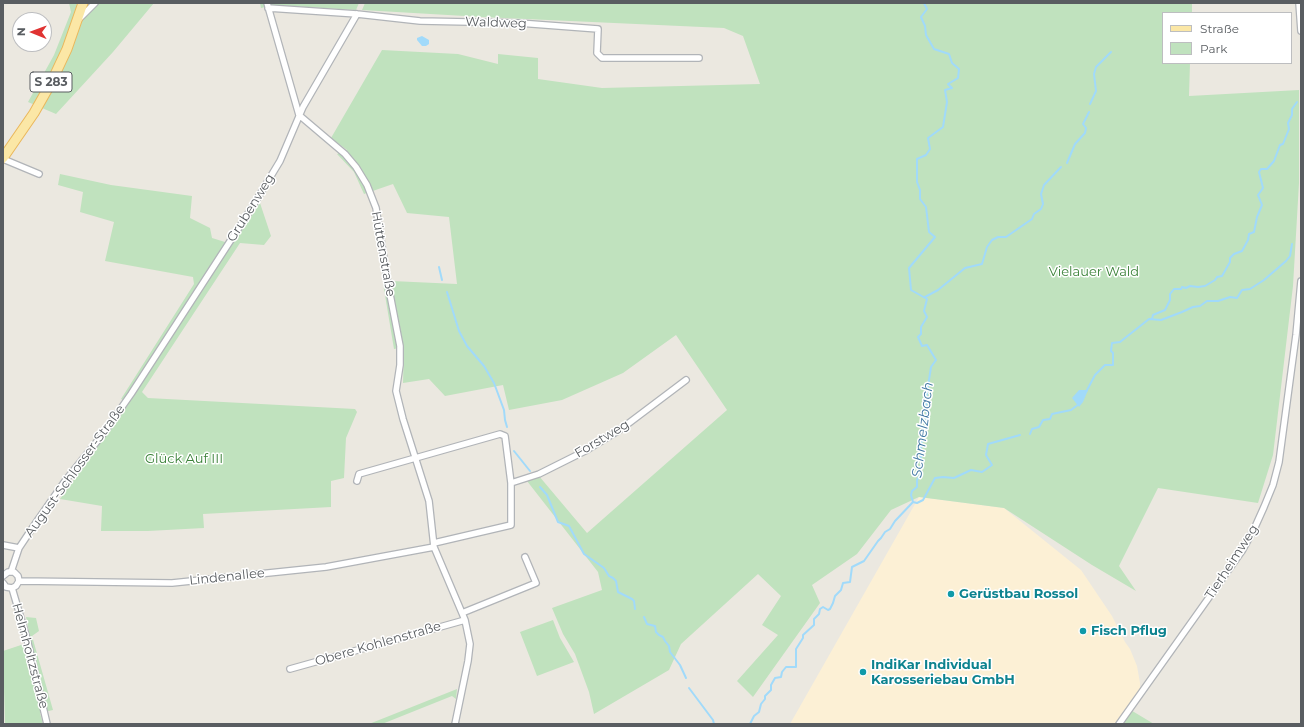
<!DOCTYPE html>
<meta charset="utf-8">
<style>
body{margin:0}
#map{position:relative;width:1304px;height:727px;overflow:hidden;background:#ebe8e0;font-family:Montserrat,sans-serif}
canvas{display:block}
.frame{position:absolute;inset:0;border:4px solid #595d61;pointer-events:none}
.legend{position:absolute;left:1162px;top:12px;width:130px;height:52px;box-sizing:border-box;background:#fff;border:1px solid #bdbec0;margin:0;padding:5px 7px;list-style:none;font-size:12px;color:#595d61}
.legend li{display:flex;align-items:center;gap:8px;height:20px}
.legend b{width:20px;border:1px solid #bdbec0}
.north{position:absolute;left:12px;top:12px;width:40px;height:40px;box-sizing:border-box;background:#fff;border:1px solid #bdbec0;border-radius:50%;rotate:271deg;font-size:11px;font-weight:700;line-height:16px;text-align:center;color:#595d61}
.north::after{content:'';display:block;margin:auto;width:14px;height:18px;background:#e03332;clip-path:polygon(50% 0,100% 100%,50% 72%,0 100%)}
</style>
<div id="map">
<canvas width="1304" height="727"></canvas>
<div class="frame"></div>
<ul class="legend">
<li><b style="height:5px;background:#fbe7a6"></b>Straße</li>
<li><b style="height:11px;background:#c0e2be"></b>Park</li>
</ul>
<div class="north">N</div>
</div>
<script>
const ctx = document.querySelector('canvas').getContext('2d');
ctx.lineJoin = 'round';
function fill(path, color) { ctx.fillStyle = color; ctx.fill(path, 'evenodd'); }
const toPath = rows => new Path2D(rows.map(r => 'M' + r).join(''));
function strokePath(path, color, width, dash) { ctx.strokeStyle = color; ctx.lineWidth = width; ctx.lineCap = dash ? 'butt' : 'round'; ctx.setLineDash(dash || []); ctx.stroke(path); }
function drawText(font, color, halo, rows, align = 'center') {
  ctx.font = font + ' Montserrat,sans-serif'; ctx.lineWidth = 3; ctx.setLineDash([]); ctx.textBaseline = 'middle'; ctx.strokeStyle = halo; ctx.fillStyle = color; for (const [text, x, y, turn = 0] of rows) {
    ctx.save(); ctx.translate(x, y); ctx.rotate((+turn || 0) * Math.PI / 180); ctx.textAlign = isNaN(turn) ? turn : align; if (halo) ctx.strokeText(text, 0, 0); ctx.fillText(text, 0, 0); ctx.restore();
  }
}
const commercial = toPath([
 [919,497,1004,508,1081,570,1112,616,1125,642,1130,649,1137,666,1140,683,1140,690,1129,709,1120,723,1122,724,790,724]
]);
const green = toPath([
 [69,3,154,3,113,52,56,114,28,102,54,55,71,12],
 [260,3,359,3,356,10,274,5,261,8],
 [365,3,1192,3,1192,13,1163,13,1163,63,1190,63,1189,96,1299,90,1299,183,1293,286,1273,455,1258,503,1158,488,1119,566,1136,591,1092,565,1004,508,919,497,891,510,857,554,812,585,820,603,753,697,737,681,778,635,762,625,781,596,758,574,681,644,669,670,594,714,589,692,575,654,563,634,552,608,602,590,598,572,527,481,539,476,587,533,727,410,676,335,623,373,562,400,509,410,503,385,445,396,429,379,403,383,404,347,394,349,383,283,392,281,457,284,449,217,407,213,393,184,364,194,354,172,337,154,347,150,331,138,382,50,458,54,498,64,498,54,538,58,538,79,602,88,760,84,743,36,724,28,482,17,362,10],
 [60,174,111,185,192,196,190,218,210,228,212,238,225,242,234,242,260,203,271,236,264,245,240,243,142,392,148,398,355,409,357,412,346,438,344,478,331,481,331,507,203,514,204,528,148,531,101,531,102,506,60,499,129,403,121,399,194,284,193,277,105,261,114,222,80,212,83,192,58,185],
 [26,617,36,618,39,631,32,636,53,710,40,713,43,724,5,724,3,651,24,644,30,637],
 [553,620,560,638,574,662,537,676,520,632],
 [457,689,456,699,452,696,382,724,369,724],
 [1129,709,1154,724,1122,724,1120,722]
]);
const water = toPath([
 [422,36,429,40,429,44,426,46,422,46,417,40,417,38],
 [1079,390,1088,390,1083,402,1079,407,1072,398]
]);
const stream = toPath([
 [1090,104,1096,91,1094,74,1096,67,1111,52],
 [1067,163,1075,144,1085,133,1086,128,1083,124,1089,112],
 [439,267,442,280],
 [447,292,459,331,467,346,484,366,494,383,504,410,505,420,507,427],
 [925,297,938,290,965,268,982,264,987,247,992,240,998,237,1006,237,1032,219,1034,214,1041,209,1043,204,1041,194,1044,185,1061,167],
 [1152,319,1153,315,1165,310,1170,300,1170,294,1174,289,1181,289,1182,287,1186,288,1190,286,1198,287,1205,286,1215,280,1217,277,1222,276,1230,262,1230,258,1234,254,1242,251,1248,240,1249,234,1254,232,1257,217,1262,205,1258,195,1263,188,1259,172,1261,169,1267,169,1274,161,1280,145,1283,144,1289,129,1288,123,1292,115,1292,109,1297,102],
 [1086,392,1095,375,1105,365,1113,365,1113,353,1111,351,1112,343,1120,342,1149,319,1161,320,1182,312,1193,307,1200,306,1207,301,1218,301,1230,297,1237,298,1242,290,1250,289,1264,280,1286,261,1290,256,1292,244],
 [1030,434,1032,429,1039,427,1043,420,1050,419,1052,414,1071,410,1079,404],
 [514,451,530,471],
 [540,487,547,495,558,522,569,526,584,554,604,568,609,576,613,578,616,581,618,592,632,599,634,601,635,609],
 [913,502,917,503,923,500,935,478,943,477,954,478,971,470,982,472,992,465,986,455,988,444,1020,435],
 [644,617,647,624,655,626,656,632,659,635,663,637,665,641,669,646,670,652,680,665,686,678],
 [689,688,713,720,714,724],
 [750,724,754,716,759,712,761,704,765,699,765,696,771,690,771,685,775,678,781,677,782,672,786,667,796,667,796,649,803,638,803,635,814,625,814,619,819,614,820,609,823,607,828,610,830,609,833,603,835,596,841,590,843,583,850,582,852,567,864,561,878,541,881,538,885,532,890,529,895,521,913,502,911,495,912,491,917,487,917,480,921,473,921,445,927,417,926,399,931,367,936,360,927,345,922,346,918,337,921,334,921,327,927,317,924,311,927,299,911,290,909,268,935,237,929,232,926,207,920,199,920,190,917,182,917,159,926,155,930,149,928,138,943,127,947,102,945,90,952,88,948,84,958,78,959,69,952,63,949,54,934,49,926,35,925,26,921,17,927,9,924,3]
]);
const minor = toPath([
 [267,3,299,115,345,154,356,167,367,185,376,208,388,284,400,346,400,365,396,391,403,419,429,501,434,547,465,620,470,644,468,661,455,724],
 [1299,3,1301,31],
 [268,8,357,14,420,21,519,23,598,29,597,53,602,58,699,58],
 [79,19,95,3],
 [3,159,39,174],
 [357,481,359,474,500,434,505,436,511,483,511,525,434,543],
 [511,483,539,474,585,451,621,429,686,380],
 [3,545,19,548],
 [11,572,19,548,35,524,65,481,103,434,131,394,251,209,280,161,303,107,357,14],
 [3,576,8,572,14,572,18,576,19,581,16,586,12,588,6,587,3,583],
 [19,581,172,583,326,567,434,547],
 [12,588,27,639,47,724],
 [462,613,536,583,525,557],
 [290,669,465,620],
 [1119,724,1242,551,1255,527,1264,507,1273,485,1279,462,1296,335,1301,281]
]);
const primary = toPath([
 [3,158,34,113,51,83,67,49,83,3]
]);
const markers = [
 [951,594,4,"#0f9aa8"],
 [1083,631,4,"#0f9aa8"],
 [863,672,4,"#0f9aa8"]
];
const shields = [
 [51,82,42]
];
const shieldNames = [
 ["S 283",51,82]
];
const streetNames = [
 ["Waldweg",496,23,2],
 ["Grubenweg",251,208,-58],
 ["Hüttenstraße",383,254,80],
 ["Forstweg",602,439,-31],
 ["August-Schlosser-Straße",75,471,-54],
 ["Tierheimweg",1232,562,-57],
 ["Lindenallee",227,577,-6],
 ["Obere Kohlenstraße",378,644,-16],
 ["Helmholtzstraße",30,656,75]
];
const parkNames = [
 ["Vielauer Wald",1094,272],
 ["Glück Auf III",184,459]
];
const cultureNames = [
 ["Gerüstbau Rossol",959,594],
 ["Fisch Pflug",1091,631],
 ["IndiKar Individual",871,665],
 ["Karosseriebau GmbH",871,680]
];
const waterNames = [
 ["Schmelzbach",923,430,-83]
];
fill(commercial, '#fcf0d5');
fill(green, '#c0e2be');
fill(water, '#a1dafa');
strokePath(stream, '#a1dafa', 2);
strokePath(minor, '#b1b4b8', 8);
strokePath(primary, '#eab75b', 11);
strokePath(minor, '#fff', 5.5);
strokePath(primary, '#fbe7a6', 9);
for (const [x, y, r, color] of markers) { const dot = new Path2D(); dot.arc(x, y, r, 0, 2 * Math.PI); ctx.fillStyle = color; ctx.fill(dot); strokePath(dot, '#fff', 1.5); }
for (const [x, y, w] of shields) { const box = new Path2D(); box.roundRect(x - w / 2, y - 10, w, 20, 3); ctx.fillStyle = '#fff'; ctx.fill(box); strokePath(box, '#595d61', 1); }
drawText('bold 12px', '#595d61', null, shieldNames);
drawText('13px', '#595d61', '#fff', streetNames);
drawText('13px', '#3a8138', '#fff', parkNames);
drawText('bold 13px', '#0d838f', '#fff', cultureNames, 'left');
drawText('italic 14px', '#3e76a2', '#fff', waterNames);
</script>
